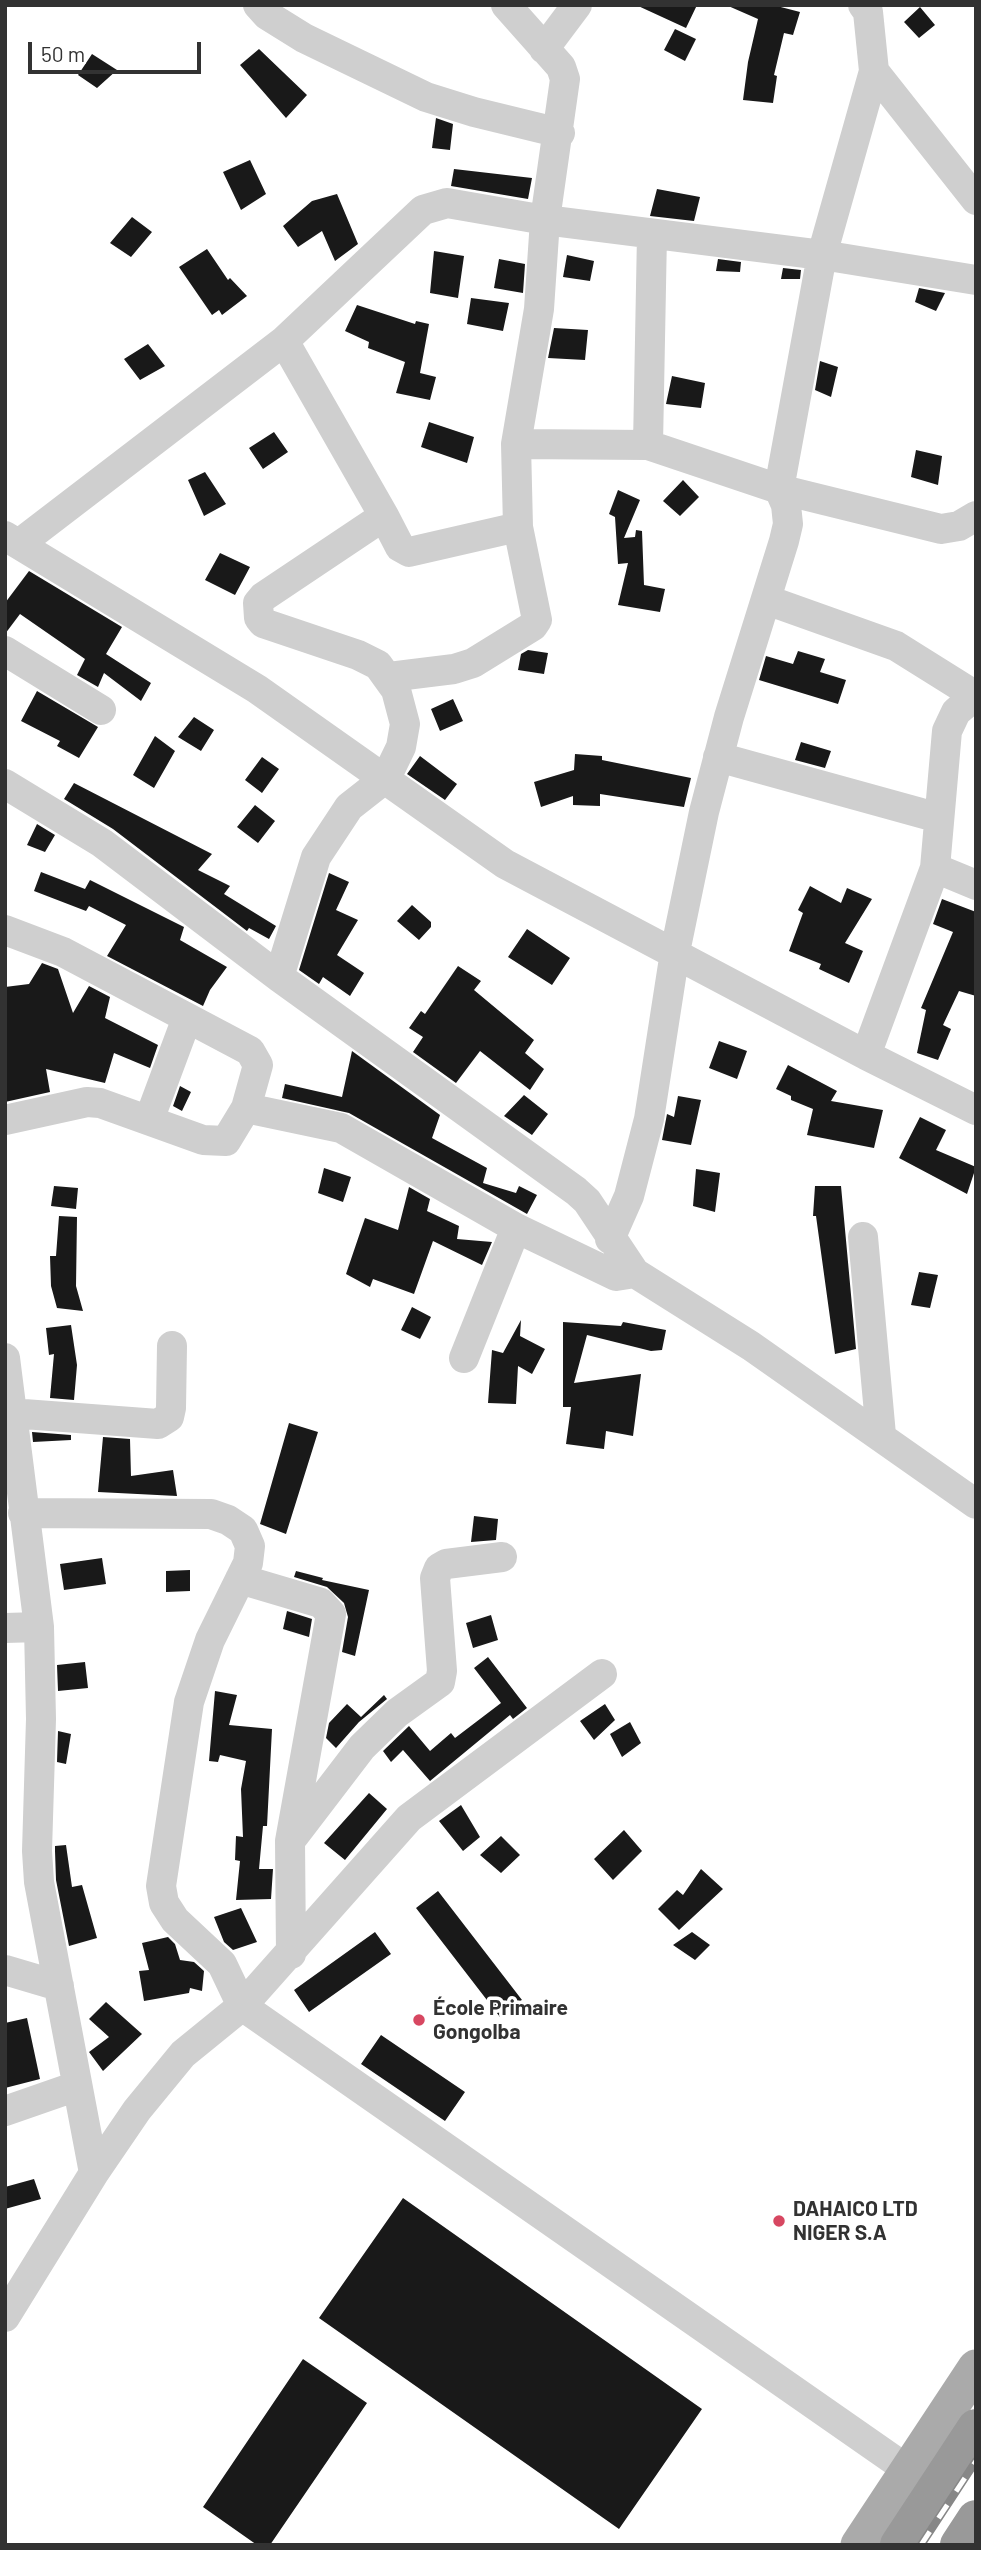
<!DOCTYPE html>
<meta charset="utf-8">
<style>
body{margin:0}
#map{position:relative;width:981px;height:2550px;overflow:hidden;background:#fff;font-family:Barlow,sans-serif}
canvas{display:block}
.frame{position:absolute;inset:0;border:7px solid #323232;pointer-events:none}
.scale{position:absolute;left:28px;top:42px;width:173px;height:32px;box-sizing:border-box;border:4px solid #323232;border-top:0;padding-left:9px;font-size:21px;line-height:24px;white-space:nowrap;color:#323232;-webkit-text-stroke:5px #fff;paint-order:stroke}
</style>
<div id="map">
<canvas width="981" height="2550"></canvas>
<div class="frame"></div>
<div class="scale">50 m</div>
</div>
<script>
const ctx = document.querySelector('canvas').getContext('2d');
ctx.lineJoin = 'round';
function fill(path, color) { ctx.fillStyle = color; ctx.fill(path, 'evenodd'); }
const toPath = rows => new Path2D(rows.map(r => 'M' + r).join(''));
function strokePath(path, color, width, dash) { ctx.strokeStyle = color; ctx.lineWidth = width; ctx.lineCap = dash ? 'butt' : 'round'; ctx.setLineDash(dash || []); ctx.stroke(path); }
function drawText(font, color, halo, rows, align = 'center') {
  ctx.font = font + ' Barlow,sans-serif'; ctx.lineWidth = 7; ctx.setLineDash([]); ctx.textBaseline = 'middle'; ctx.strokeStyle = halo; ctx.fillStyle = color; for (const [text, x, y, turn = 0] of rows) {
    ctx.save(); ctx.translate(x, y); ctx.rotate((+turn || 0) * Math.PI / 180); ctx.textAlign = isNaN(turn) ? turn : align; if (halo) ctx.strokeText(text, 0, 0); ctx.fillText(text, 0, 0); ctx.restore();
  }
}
const building = toPath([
 [636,5,697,5,686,28],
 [726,5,773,5,800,12,793,35,784,33,774,75,777,76,773,103,743,100,748,62,758,19],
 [920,7,935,25,919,38,904,22],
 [675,29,696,39,685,61,664,50],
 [259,49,307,95,286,118,240,65],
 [92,54,117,70,97,88,78,75],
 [436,118,453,124,450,150,432,148],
 [250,160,266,194,241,210,223,172],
 [454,169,532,178,528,199,451,186],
 [657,189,700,197,694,221,650,216],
 [337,194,358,244,335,261,322,231,298,247,283,226,312,201],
 [132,217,152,232,131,257,110,243],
 [207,249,228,280,230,278,247,296,222,315,219,310,212,315,179,267],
 [434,251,464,256,458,298,430,293],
 [567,255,594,261,590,281,563,277],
 [499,259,525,264,523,293,494,288],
 [718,259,741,262,740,272,716,271],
 [783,268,801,270,800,279,781,279],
 [919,288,945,293,936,311,915,302],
 [471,298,509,303,503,331,467,324],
 [357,305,415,324,416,321,429,324,420,373,436,377,430,400,396,393,405,362,368,348,369,342,345,331],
 [554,328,588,330,585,360,548,358],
 [148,344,165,366,140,380,124,359],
 [820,361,838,367,831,397,815,390],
 [672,376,705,383,701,408,666,404],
 [429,422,474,437,467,463,421,447],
 [274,432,288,452,263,469,249,448],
 [916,450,942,456,938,485,911,477],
 [205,472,226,504,204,516,188,480],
 [683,480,699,497,680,516,663,501],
 [618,490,640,500,624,538,635,537,636,530,642,531,644,585,665,589,660,612,618,605,628,563,618,564,615,517,609,514],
 [220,553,250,567,235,595,205,580],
 [29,571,122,627,106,654,151,683,141,701,104,673,98,687,77,675,85,659,20,614,5,634,5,603],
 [528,650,548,653,544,674,518,670,521,654],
 [798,651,825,659,820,672,846,680,838,704,759,680,766,656,793,664],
 [37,691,98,727,79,758,57,746,60,741,21,721],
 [453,699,463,721,440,731,431,709],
 [194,717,214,730,201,751,178,737],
 [155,736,175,751,154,788,133,775],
 [801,742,831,751,825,768,795,760],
 [575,754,602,756,602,760,691,778,684,807,600,794,600,806,573,805,573,796,541,807,534,782,574,770],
 [420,756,457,784,445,800,407,774],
 [262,757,279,769,262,793,245,780],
 [74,783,212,854,198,870,230,886,224,894,276,926,269,939,249,928,247,931,113,829,64,799],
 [255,805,275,821,258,843,237,827],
 [37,824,55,835,45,852,27,845],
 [41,872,85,889,90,880,184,927,180,940,227,967,210,990,203,1006,107,956,126,925,89,906,86,911,34,891],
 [329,873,349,882,336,910,358,920,337,955,364,973,350,996,323,977,319,984,299,970],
 [810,886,841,903,847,888,872,899,845,943,863,951,849,983,819,969,821,964,789,951,803,913,798,910],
 [942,899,976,912,976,996,959,991,943,1025,951,1029,938,1060,917,1053,926,1010,921,1008,953,932,933,924],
 [412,905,431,922,431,927,419,940,397,921],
 [527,929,570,958,552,985,508,957],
 [42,963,58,969,73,1013,89,986,110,997,105,1018,158,1045,150,1068,114,1053,105,1083,46,1069,50,1092,5,1102,5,987,29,984],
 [458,966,481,981,474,990,534,1040,525,1053,544,1069,530,1090,480,1051,456,1083,413,1052,423,1037,409,1028,421,1011,425,1014],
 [719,1041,747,1051,737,1079,709,1068],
 [352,1051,440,1115,432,1138,487,1168,483,1183,516,1193,519,1186,537,1195,527,1214,349,1113,282,1098,285,1084,342,1097],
 [788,1065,837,1091,831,1101,883,1110,874,1148,807,1135,813,1109,791,1100,791,1096,776,1089],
 [180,1086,191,1092,182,1111,173,1106],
 [524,1095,548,1114,532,1135,504,1116],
 [678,1096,701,1100,691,1145,662,1140,667,1114,674,1117],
 [920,1117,946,1130,936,1150,976,1167,967,1194,899,1158],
 [324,1168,351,1177,343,1202,318,1193],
 [696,1169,720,1173,715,1212,693,1206],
 [54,1186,78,1188,76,1209,51,1206],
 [815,1186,841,1186,856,1349,835,1354,816,1216,813,1216],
 [409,1187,430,1199,427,1211,459,1226,457,1239,492,1242,482,1265,433,1241,414,1294,373,1279,370,1287,346,1274,365,1218,398,1230],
 [59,1216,77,1217,76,1286,83,1311,57,1308,51,1286,50,1256,56,1256],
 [919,1272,938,1275,930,1308,911,1305],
 [412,1307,431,1317,420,1339,401,1330],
 [521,1320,520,1336,545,1349,532,1374,518,1366,516,1404,488,1403,492,1350,503,1353],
 [563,1322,621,1326,623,1322,666,1330,662,1350,651,1351,587,1335,574,1383,641,1374,633,1436,606,1431,604,1449,566,1444,571,1407,563,1407],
 [71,1325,77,1365,74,1400,50,1398,54,1354,49,1355,46,1328],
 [289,1423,318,1432,286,1534,260,1524],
 [32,1432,71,1435,71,1440,33,1442],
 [103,1437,130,1439,131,1476,173,1470,177,1496,98,1492],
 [474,1516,498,1519,496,1540,471,1542],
 [102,1558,106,1584,64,1590,60,1564],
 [190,1570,190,1591,166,1592,166,1571],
 [296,1571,323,1578,322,1580,369,1590,355,1656,342,1652,348,1617,344,1603,327,1587,294,1577],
 [287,1611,312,1619,309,1637,283,1629],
 [491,1615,498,1640,473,1648,466,1623],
 [488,1657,527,1708,513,1719,510,1715,430,1781,403,1750,391,1762,383,1751,409,1726,430,1751,451,1733,455,1738,501,1703,474,1668],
 [85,1662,88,1688,58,1691,57,1665],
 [215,1691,237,1695,229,1725,272,1729,267,1826,263,1826,259,1869,273,1869,271,1899,236,1900,240,1861,235,1860,236,1836,243,1837,241,1789,246,1761,220,1755,218,1762,209,1761],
 [384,1695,387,1699,359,1722,336,1748,326,1738,329,1723,347,1704,361,1717],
 [605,1704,615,1720,594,1740,580,1721],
 [630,1722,641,1743,622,1757,610,1734],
 [58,1731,71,1734,66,1764,57,1762],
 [369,1793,387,1809,345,1860,324,1843],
 [461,1805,480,1837,463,1851,439,1821],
 [624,1830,642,1851,613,1880,594,1859],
 [501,1836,520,1855,501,1873,480,1855],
 [66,1845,72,1887,82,1885,97,1938,69,1946,56,1880,55,1851,55,1846],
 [701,1869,723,1889,679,1930,658,1909,677,1890,683,1895],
 [438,1891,522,2000,500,2017,416,1908],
 [241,1908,257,1942,233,1950,224,1942,214,1917],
 [375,1932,391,1954,309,2012,294,1990],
 [692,1932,710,1945,695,1960,673,1945],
 [168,1937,175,1944,180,1960,194,1962,204,1971,202,1991,190,1988,189,1993,144,2001,139,1971,149,1970,142,1943],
 [106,2002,142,2034,103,2071,89,2052,109,2037,89,2019],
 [27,2018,40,2079,5,2088,5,2023],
 [381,2035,465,2092,445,2121,361,2064],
 [34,2179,41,2199,5,2209,5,2187],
 [403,2198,702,2409,619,2529,319,2318],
 [303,2359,367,2403,270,2545,257,2545,203,2507]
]);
const minor = toPath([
 [258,5,267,15,304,38,426,97,474,112,560,133],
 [544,49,577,5],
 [874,71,976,200],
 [652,234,648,445,779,489,941,529,959,526,976,516],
 [516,444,648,445],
 [384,516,400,547,409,552,518,527],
 [5,536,257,689,505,864,866,1055,976,1110],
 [19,544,284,341],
 [767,600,896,646,976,696],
 [5,651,101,710],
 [389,677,454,669,473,663,533,626,537,620,518,527,516,444,539,309,545,220,565,79,561,67,506,5],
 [718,757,939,818],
 [5,784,102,843,279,977,576,1191,587,1201,635,1273,751,1346,976,1504],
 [935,868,976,885],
 [5,930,63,952,250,1051,258,1065,246,1108,226,1141,203,1140,100,1103,87,1102,5,1120],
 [279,977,316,857,349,807,386,778,401,747,405,724,396,690,378,665,358,655,263,623,259,618,258,603,263,597,384,516,284,341,423,210,447,203,545,220,822,255,976,280],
 [866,1055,935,868,947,731,956,712,976,695],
 [246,1108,341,1128,516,1228,616,1276,635,1273],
 [149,1120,187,1018],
 [863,1237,881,1435],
 [610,1239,629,1196,649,1119,675,952,704,812,729,717,784,541,788,524,786,505,779,489,822,255,874,71,868,12,863,5],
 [5,1358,39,1627,41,1719,37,1851,39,1882,94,2173],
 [464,1358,516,1228],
 [10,1413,158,1424,169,1417,171,1408,172,1346],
 [23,1513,211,1514,228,1520,243,1530,250,1546,248,1563,210,1640,189,1702,161,1886,164,1903,175,1920,222,1964,242,2006,908,2470],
 [240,1579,321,1603,331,1614,290,1841,291,1954],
 [5,1628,39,1627],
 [294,1836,362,1747,397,1713,440,1682,442,1671,435,1578,439,1568,446,1564,502,1557],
 [5,1970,59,1986],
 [5,2111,77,2086],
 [5,2317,94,2173,137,2110,183,2054,242,2006,409,1818,602,1674]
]);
const major = toPath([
 [859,2545,976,2368]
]);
const highway = toPath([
 [899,2545,976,2428],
 [959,2545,976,2519]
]);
const rail = toPath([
 [921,2545,976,2461]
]);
const markers = [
 [419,2020,7,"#d74761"],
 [779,2221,7,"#d74761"]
];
const poiNames = [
 ["École Primaire",433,2008],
 ["Gongolba",433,2032],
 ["DAHAICO LTD",793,2209],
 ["NIGER S.A",793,2233]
];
fill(building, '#191919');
strokePath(minor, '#cfcfcf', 30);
strokePath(major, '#aaa', 37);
strokePath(highway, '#999', 38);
strokePath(rail, '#878787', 8);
strokePath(rail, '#fff', 5, [16]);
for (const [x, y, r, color] of markers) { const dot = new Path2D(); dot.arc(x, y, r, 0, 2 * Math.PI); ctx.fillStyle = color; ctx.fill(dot); strokePath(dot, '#fff', 2.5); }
drawText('bold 21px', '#323232', '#fff', poiNames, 'left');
</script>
